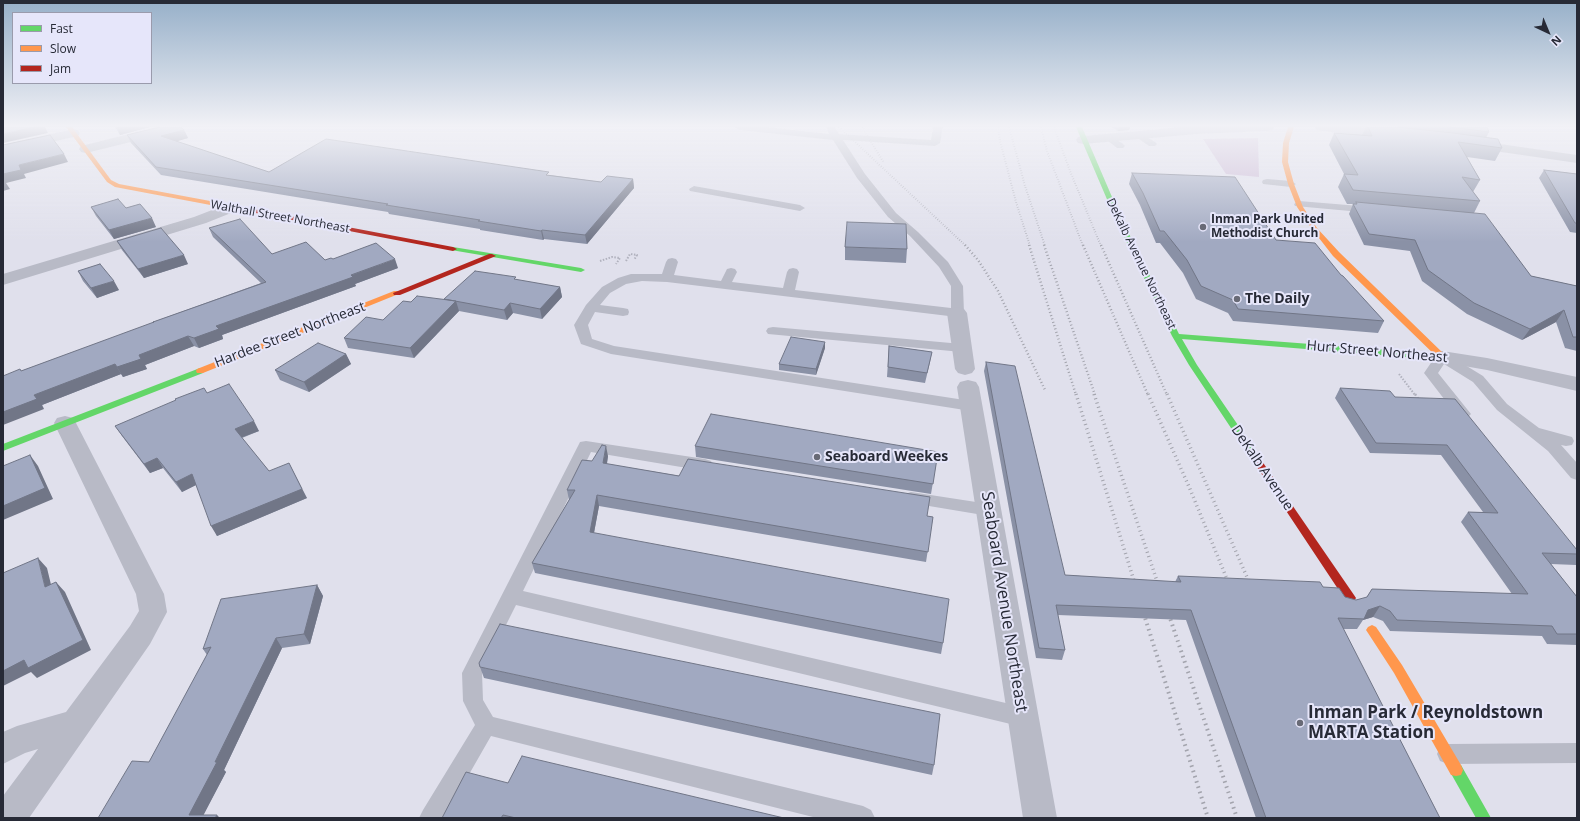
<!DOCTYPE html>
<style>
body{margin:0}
#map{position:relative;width:1580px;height:821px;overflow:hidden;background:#e0e0ec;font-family:"Open Sans",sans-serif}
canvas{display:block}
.frame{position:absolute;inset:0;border:4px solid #272a36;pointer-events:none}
.legend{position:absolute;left:12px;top:12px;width:140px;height:72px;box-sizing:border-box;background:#e6e6fa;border:1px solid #9a9bac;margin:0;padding:5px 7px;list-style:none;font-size:12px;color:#272a36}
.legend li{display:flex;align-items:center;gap:8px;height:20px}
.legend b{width:20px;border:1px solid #9a9bac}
.north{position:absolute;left:1528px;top:12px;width:40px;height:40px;-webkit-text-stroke:3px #e6e6fa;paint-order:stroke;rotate:136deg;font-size:11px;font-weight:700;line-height:16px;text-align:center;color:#272a36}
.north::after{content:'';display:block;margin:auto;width:14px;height:18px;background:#272a36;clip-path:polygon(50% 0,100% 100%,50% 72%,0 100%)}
</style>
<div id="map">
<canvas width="1580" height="821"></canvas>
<div class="frame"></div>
<ul class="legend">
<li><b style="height:5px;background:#63d668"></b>Fast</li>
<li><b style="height:5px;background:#ff974d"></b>Slow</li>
<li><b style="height:5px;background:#b3261e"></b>Jam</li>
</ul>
<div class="north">N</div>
</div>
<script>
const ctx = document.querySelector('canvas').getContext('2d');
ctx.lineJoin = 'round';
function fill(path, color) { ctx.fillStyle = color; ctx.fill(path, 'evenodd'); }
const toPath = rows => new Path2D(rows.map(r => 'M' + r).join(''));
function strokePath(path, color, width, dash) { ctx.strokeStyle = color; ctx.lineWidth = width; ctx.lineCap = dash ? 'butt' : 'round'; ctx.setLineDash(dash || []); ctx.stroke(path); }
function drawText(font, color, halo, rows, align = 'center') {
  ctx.font = font + ' "Open Sans",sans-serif'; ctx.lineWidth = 4; ctx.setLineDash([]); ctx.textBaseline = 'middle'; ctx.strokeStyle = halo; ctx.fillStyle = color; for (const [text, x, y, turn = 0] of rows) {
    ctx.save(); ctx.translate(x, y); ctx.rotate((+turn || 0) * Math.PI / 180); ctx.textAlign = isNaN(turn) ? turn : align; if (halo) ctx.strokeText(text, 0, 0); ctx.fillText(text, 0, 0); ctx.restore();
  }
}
const green = toPath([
 [1258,138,1259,177,1226,174,1203,139]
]);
const pathFar1 = toPath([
 [600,261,612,257,620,258,616,264],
 [626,261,630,254,637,255,634,260],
 [1399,374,1415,395]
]);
const path = toPath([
 [1415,394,1419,400]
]);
const lane = toPath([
 [735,127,768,127,829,134,826,127,835,127,839,134,931,140,933,127,943,127,940,143,935,146,843,140,865,174,896,213,918,232,948,262,963,286,964,313,962,316,957,317,667,282,642,281,626,284,610,293,600,305,623,308,628,309,629,312,628,315,623,316,595,312,588,325,592,339,614,346,971,401,976,403,978,406,976,409,971,411,611,354,581,344,574,325,586,305,602,287,618,278,631,274,662,274,666,262,668,259,672,258,676,259,678,262,674,275,721,281,727,269,731,268,735,269,737,272,732,282,783,288,787,272,789,269,793,268,797,269,799,272,795,290,951,308,951,286,939,267,910,236,888,217,857,178,833,140,739,130,735,127],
 [1139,132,1155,142,1157,144,1155,146,1149,146,1136,137,1134,135,1136,133,1139,132],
 [1110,135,1123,144,1125,146,1123,148,1117,148,1107,140,1105,138,1110,135],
 [1267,179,1291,181,1296,184,1291,187,1263,184,1262,182,1263,180,1267,179],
 [694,186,800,205,805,208,800,211,690,191,689,189,694,186],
 [1299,201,1372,207,1377,210,1372,213,1295,206,1294,204,1299,201],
 [773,327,962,344,967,345,969,348,967,351,962,352,768,334,766,331,768,328,773,327],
 [1442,353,1447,354,1483,376,1507,404,1539,428,1572,437,1574,441,1572,445,1566,446,1561,445,1577,463,1577,480,1571,478,1548,451,1497,410,1473,382,1444,364,1438,373,1471,414,1468,417,1463,419,1458,417,1424,373,1437,354,1442,353],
 [586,441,705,459,711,461,713,465,711,469,705,471,591,452,523,591,1023,707,1031,710,1034,717,1031,724,1023,727,516,605,482,673,483,700,493,717,863,806,871,810,875,818,817,818,491,736,444,818,419,818,423,810,475,725,463,701,462,673,578,446,580,442,586,441],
 [911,492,989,504,995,506,998,510,995,514,989,516,905,502,903,498,905,494,911,492],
 [1577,743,1577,763,1448,764,1440,761,1437,754,1440,747,1448,744,1577,743]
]);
const street = toPath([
 [157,127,182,127,180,130,86,153,81,152,79,149,81,146,157,127],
 [1182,127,1274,127,1272,130,1267,131,1197,134,1083,144,1078,143,1076,140,1078,137,1083,136,1182,127],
 [1315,127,1361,127,1394,131,1399,132,1401,135,1399,138,1394,139,1322,131,1317,130,1315,127],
 [73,129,78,130,80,133,78,136,3,153,3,145,73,129],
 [1472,140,1577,155,1577,163,1467,147,1465,144,1467,141,1472,140],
 [230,203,236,205,238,208,236,211,206,223,3,285,3,274,194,217,230,203],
 [957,307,964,309,967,313,975,369,972,373,965,375,958,373,955,369,947,313,950,309,957,307],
 [1442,351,1487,358,1577,377,1577,391,1487,370,1435,361,1432,357,1435,353,1442,351],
 [968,380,976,382,979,387,1057,818,1023,818,957,387,960,382,968,380],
 [65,416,73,418,76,423,164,594,167,612,150,644,29,818,3,818,3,796,38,749,25,753,3,764,3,732,17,726,66,712,130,626,139,611,136,594,54,423,57,418,65,416]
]);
const fast = toPath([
 [1076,127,1082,127,1121,218,1179,334,1442,354,1446,357,1442,360,1182,339,1197,365,1257,453,1255,455,1249,455,1189,365,1172,336,1115,218,1076,127],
 [453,247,581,268,585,270,581,272,451,250,449,249,453,247],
 [200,368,203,369,204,371,203,373,3,451,3,444,200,368],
 [1456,764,1461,765,1491,818,1476,818,1449,770,1451,765,1456,764]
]);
const slow = toPath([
 [66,127,72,127,111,180,119,184,237,206,240,208,237,210,115,187,107,182,66,127],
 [1288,127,1294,127,1289,143,1288,162,1294,184,1303,207,1317,228,1339,252,1445,355,1446,357,1445,359,1439,359,1333,256,1312,229,1297,207,1288,184,1282,162,1283,143,1288,127],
 [394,291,400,291,401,293,203,373,197,373,196,371,197,369,394,291],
 [1372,625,1376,627,1402,665,1461,765,1463,770,1461,775,1456,776,1451,775,1394,673,1368,633,1366,630,1368,627,1372,625]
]);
const jam = toPath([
 [237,206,453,247,457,249,453,251,235,209,235,207,237,206],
 [489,254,492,254,496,256,400,295,394,295,393,293,489,254],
 [1252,450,1255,451,1354,595,1356,598,1354,601,1350,603,1346,601,1249,455,1247,453,1249,451,1252,450]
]);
const railFar3 = toPath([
 [839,127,966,246],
 [862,127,884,163],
 [998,127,1000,141,1016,202,1030,246],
 [1009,127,1025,186,1045,246],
 [1041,127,1047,151,1083,246],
 [1054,127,1070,171,1101,246]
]);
const railFar2 = toPath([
 [965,245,978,260,998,291,1045,390],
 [1029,245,1076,395],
 [1044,245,1095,395],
 [1083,245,1148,395],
 [1101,245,1167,395]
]);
const railFar1 = toPath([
 [1076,394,1135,584],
 [1094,394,1158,584],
 [1148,394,1190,489,1229,584],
 [1167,394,1250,584]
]);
const rail = toPath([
 [1134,583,1137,591],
 [1158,583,1161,592],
 [1228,583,1230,587],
 [1249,583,1252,589],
 [1142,608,1208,818],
 [1167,609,1237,818]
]);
const wall = toPath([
 [115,127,150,127,120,135],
 [1112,127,1130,127,1129,130,1118,131],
 [1366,127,1487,127,1489,132,1486,138,1502,148,1495,161,1467,157,1480,180,1473,192,1480,201,1474,213,1531,276,1577,286,1577,351,1565,348,1556,322,1522,340,1467,314,1422,281,1410,251,1364,245,1349,214,1353,204,1347,204,1338,187,1344,174,1329,145,1334,133,1362,135],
 [184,130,188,138,176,141,269,172,549,175,601,182,633,179,634,188,587,244,544,239,543,240,480,230,480,229,389,214,388,212,161,175,131,143,127,135],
 [1544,170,1577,174,1577,233,1570,232,1539,178],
 [1132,173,1276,240,1341,275,1384,321,1378,333,1233,321,1228,313,1196,299,1183,273,1160,243,1156,243,1140,205,1129,184],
 [91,207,126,208,156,227,114,239,96,216],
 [209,228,272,254,325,260,333,259,398,268,355,284,356,286,222,335,223,339,199,348,194,346,145,365,147,369,123,377,121,374,42,405,44,409,21,371,153,323,153,322,261,283,213,237],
 [117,241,188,264,144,278,122,250],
 [845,247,907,249,906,263,845,260],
 [78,271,119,290,97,298,83,281],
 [516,280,560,287,562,297,542,319,513,313,507,320,459,311,414,358,348,348,344,338,383,320,411,302,444,300],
 [825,342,825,348,816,375,779,370,779,364],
 [889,346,932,352,930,362,925,383,887,377],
 [346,354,351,364,309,392,280,380,275,370],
 [986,362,1065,575,1175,582,1178,576,1323,587,1345,597,1356,600,1366,598,1372,589,1512,594,1461,522,1468,512,1483,512,1441,455,1370,453,1335,398,1340,388,1395,397,1577,550,1577,564,1576,565,1551,564,1577,597,1577,645,1547,644,1542,636,1390,631,1383,621,1373,617,1363,620,1357,629,1343,629,1440,818,1256,818,1186,620,1058,615,1065,650,1062,660,1036,658,984,371],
 [207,393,259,431,242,438,269,471,307,498,217,536,196,485,182,492,163,468,150,473,122,436,115,426],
 [695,446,938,452,931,494,696,457],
 [608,456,607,464,933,517,926,562,599,506,594,533,943,643,941,654,535,573,532,563,569,500,567,490,592,461],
 [317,585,323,596,310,644,282,648,224,770,226,772,203,815,98,818,149,762,207,655,203,649],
 [480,667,934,765,932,775,484,678],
 [508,783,784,818,442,818]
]);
const shadedWall = toPath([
 [35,127,45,127,48,133,3,143,3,134],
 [117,127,150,127,120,135],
 [1119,127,1130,127,1129,130,1118,131],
 [184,130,188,138,165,145,161,136],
 [64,154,68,162,24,174,26,178,6,183,10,189,3,191,3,174,19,165],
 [633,179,634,188,587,244,585,235],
 [152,218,156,227,114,239,109,230],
 [542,230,544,239,543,240,541,231],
 [184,255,188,264,144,278,138,269],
 [395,259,398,268,355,284,356,286,222,335,223,339,199,348,194,338,216,326],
 [114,281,119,290,97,298,91,288],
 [560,287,562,297,542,319,540,309],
 [456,301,459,311,414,358,410,348],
 [510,303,513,313,507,320,504,310],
 [1564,310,1556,322,1522,340,1530,329],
 [188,336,194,346,145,365,147,369,123,377,117,367,139,355],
 [825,342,825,348,816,375,816,369],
 [346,354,351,364,309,392,304,382],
 [115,364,121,374,42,405,44,409,3,425,3,412,34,395],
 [254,421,259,431,240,438,235,429],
 [606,446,608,456,605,474,603,463],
 [30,455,38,466,53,499,3,520,3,506],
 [157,458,163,468,150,473,144,464],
 [289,463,307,498,217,536,211,526],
 [192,474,198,484,182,492,176,482],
 [597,495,599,506,592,543,590,532],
 [38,558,47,568,54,597,45,587],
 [56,582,65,592,91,650,37,678,31,672,3,686,3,671],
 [317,585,323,596,310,644,304,634],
 [1380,606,1373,617,1363,620,1368,610],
 [276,638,282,648,224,770,226,772,202,818,189,815],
 [217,815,220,818,215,818]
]);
const building = toPath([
 [3,127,35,127,3,134,3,127],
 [160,127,181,127,184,130,161,136,269,172,326,139,549,172,546,175,601,182,607,176,633,179,585,235,542,230,541,231,478,221,480,220,386,205,388,204,156,167,127,135,160,127],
 [1368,127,1397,127,1453,133,1498,139,1502,148,1458,142,1480,180,1462,177,1480,201,1353,190,1344,174,1358,175,1334,133,1372,136,1368,127],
 [1450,127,1487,127,1489,132,1450,127],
 [50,135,64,154,19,165,21,170,3,174,3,145,50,135],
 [1544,170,1577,174,1577,223,1575,223,1544,170],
 [1132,173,1235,177,1276,240,1315,243,1341,275,1343,276,1384,321,1238,309,1233,300,1201,286,1187,260,1164,231,1160,231,1143,193,1132,173],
 [118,199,126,208,140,204,152,218,109,230,91,207,118,199],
 [1356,202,1485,214,1531,276,1577,286,1577,337,1573,337,1564,310,1530,329,1474,303,1428,270,1415,240,1369,234,1353,204,1357,204,1356,202],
 [240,219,272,254,306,242,325,260,331,258,333,259,376,243,395,259,351,275,353,277,216,326,219,329,194,338,188,336,139,355,141,359,117,367,115,364,34,395,37,399,3,412,3,376,20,369,21,371,154,322,153,322,266,282,209,228,240,219],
 [847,222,906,224,907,249,845,247,847,222],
 [161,228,184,255,138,269,117,241,161,228],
 [100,264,114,281,91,288,78,271,100,264],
 [475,271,516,277,514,279,560,287,540,309,510,303,504,310,444,299,475,271],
 [417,296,456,301,410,348,344,338,366,317,383,320,403,301,411,302,417,296],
 [791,337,825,342,816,369,779,364,791,337],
 [318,343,346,354,304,382,275,370,318,343],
 [889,346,932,352,927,373,888,367,889,346],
 [986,362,1015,366,1065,575,1181,582,1178,576,1320,582,1323,587,1339,588,1345,597,1356,600,1367,597,1372,589,1528,594,1468,512,1498,513,1447,445,1376,443,1340,388,1390,391,1395,397,1455,399,1577,550,1577,554,1542,553,1577,597,1577,634,1557,634,1552,626,1397,620,1390,611,1380,606,1368,610,1364,619,1338,618,1440,818,1266,818,1191,610,1056,605,1065,650,1039,648,986,362],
 [229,384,254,421,235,429,269,471,289,463,302,489,211,526,192,474,176,482,157,458,144,464,115,426,176,400,175,399,204,388,207,393,229,384],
 [711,414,938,452,933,484,695,446,711,414],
 [602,445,606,446,603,463,679,476,688,459,930,497,927,516,933,517,928,552,597,495,590,532,949,599,943,643,532,563,575,490,567,490,582,460,592,461,602,445],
 [30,455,45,488,3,506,3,466,30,455],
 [38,558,45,587,56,582,83,640,28,668,24,660,3,671,3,573,38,558],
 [317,585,304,634,276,638,215,762,217,762,189,815,217,815,215,818,98,818,132,761,149,762,211,647,203,649,221,599,317,585],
 [500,624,940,714,934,765,480,667,479,663,500,624],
 [522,756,784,818,516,818,503,815,501,818,442,818,466,772,508,783,522,756]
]);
const markers = [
 [1203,227,4,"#686a76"],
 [1237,299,4,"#686a76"],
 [817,457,4,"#686a76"],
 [1300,723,4,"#686a76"]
];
const farStreetnames = [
 ["Walthall Street Northeast",280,217,10],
 ["DeKalb Avenue Northeast",1141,264,64]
];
const farPoinames = [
 ["Inman Park United",1211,220],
 ["Methodist Church",1211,234]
];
const poiNames = [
 ["The Daily",1245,299],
 ["Seaboard Weekes",825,457]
];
const streetNames = [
 ["Hardee Street Northeast",290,335,-21],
 ["Hurt Street Northeast",1377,352,5],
 ["DeKalb Avenue",1262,468,56]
];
const nearStreetnames = [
 ["Seaboard Avenue Northeast",1004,602,81]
];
const nearPoinames = [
 ["Inman Park / Reynoldstown",1308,713],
 ["MARTA Station",1308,733]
];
fill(green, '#cbb9d5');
strokePath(pathFar1, '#b1b2be', 2, [1.5, 1.5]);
strokePath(path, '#b1b2be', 2.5, [2, 2]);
fill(lane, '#b8bac6');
fill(street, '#b8bac6');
fill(fast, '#63d668');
fill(slow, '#ff974d');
fill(jam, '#b3261e');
strokePath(railFar3, '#a3a4ad', 2, [0.5, 2]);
strokePath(railFar2, '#a3a4ad', 2.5, [1, 2.5]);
strokePath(railFar1, '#a3a4ad', 3.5, [1, 3.5]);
strokePath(rail, '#a3a4ad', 4, [1.5, 4]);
fill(wall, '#8a91a6');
fill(shadedWall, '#717687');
fill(building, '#a1a9c1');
strokePath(building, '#717687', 1);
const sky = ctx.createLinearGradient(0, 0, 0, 242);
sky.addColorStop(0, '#97b0c9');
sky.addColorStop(0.52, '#f1f1f6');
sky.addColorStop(1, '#f1f1f600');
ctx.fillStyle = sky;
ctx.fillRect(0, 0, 1580, 242);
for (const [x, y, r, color] of markers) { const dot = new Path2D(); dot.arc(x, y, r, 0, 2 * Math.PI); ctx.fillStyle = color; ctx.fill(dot); strokePath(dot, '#e6e6fa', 1.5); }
drawText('12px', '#272a36', '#e6e6fa', farStreetnames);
drawText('bold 12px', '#272a36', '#e6e6fa', farPoinames, 'left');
drawText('bold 14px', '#272a36', '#e6e6fa', poiNames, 'left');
drawText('14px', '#272a36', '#e6e6fa', streetNames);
drawText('17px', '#272a36', '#e6e6fa', nearStreetnames);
drawText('bold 17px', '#272a36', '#e6e6fa', nearPoinames, 'left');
</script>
